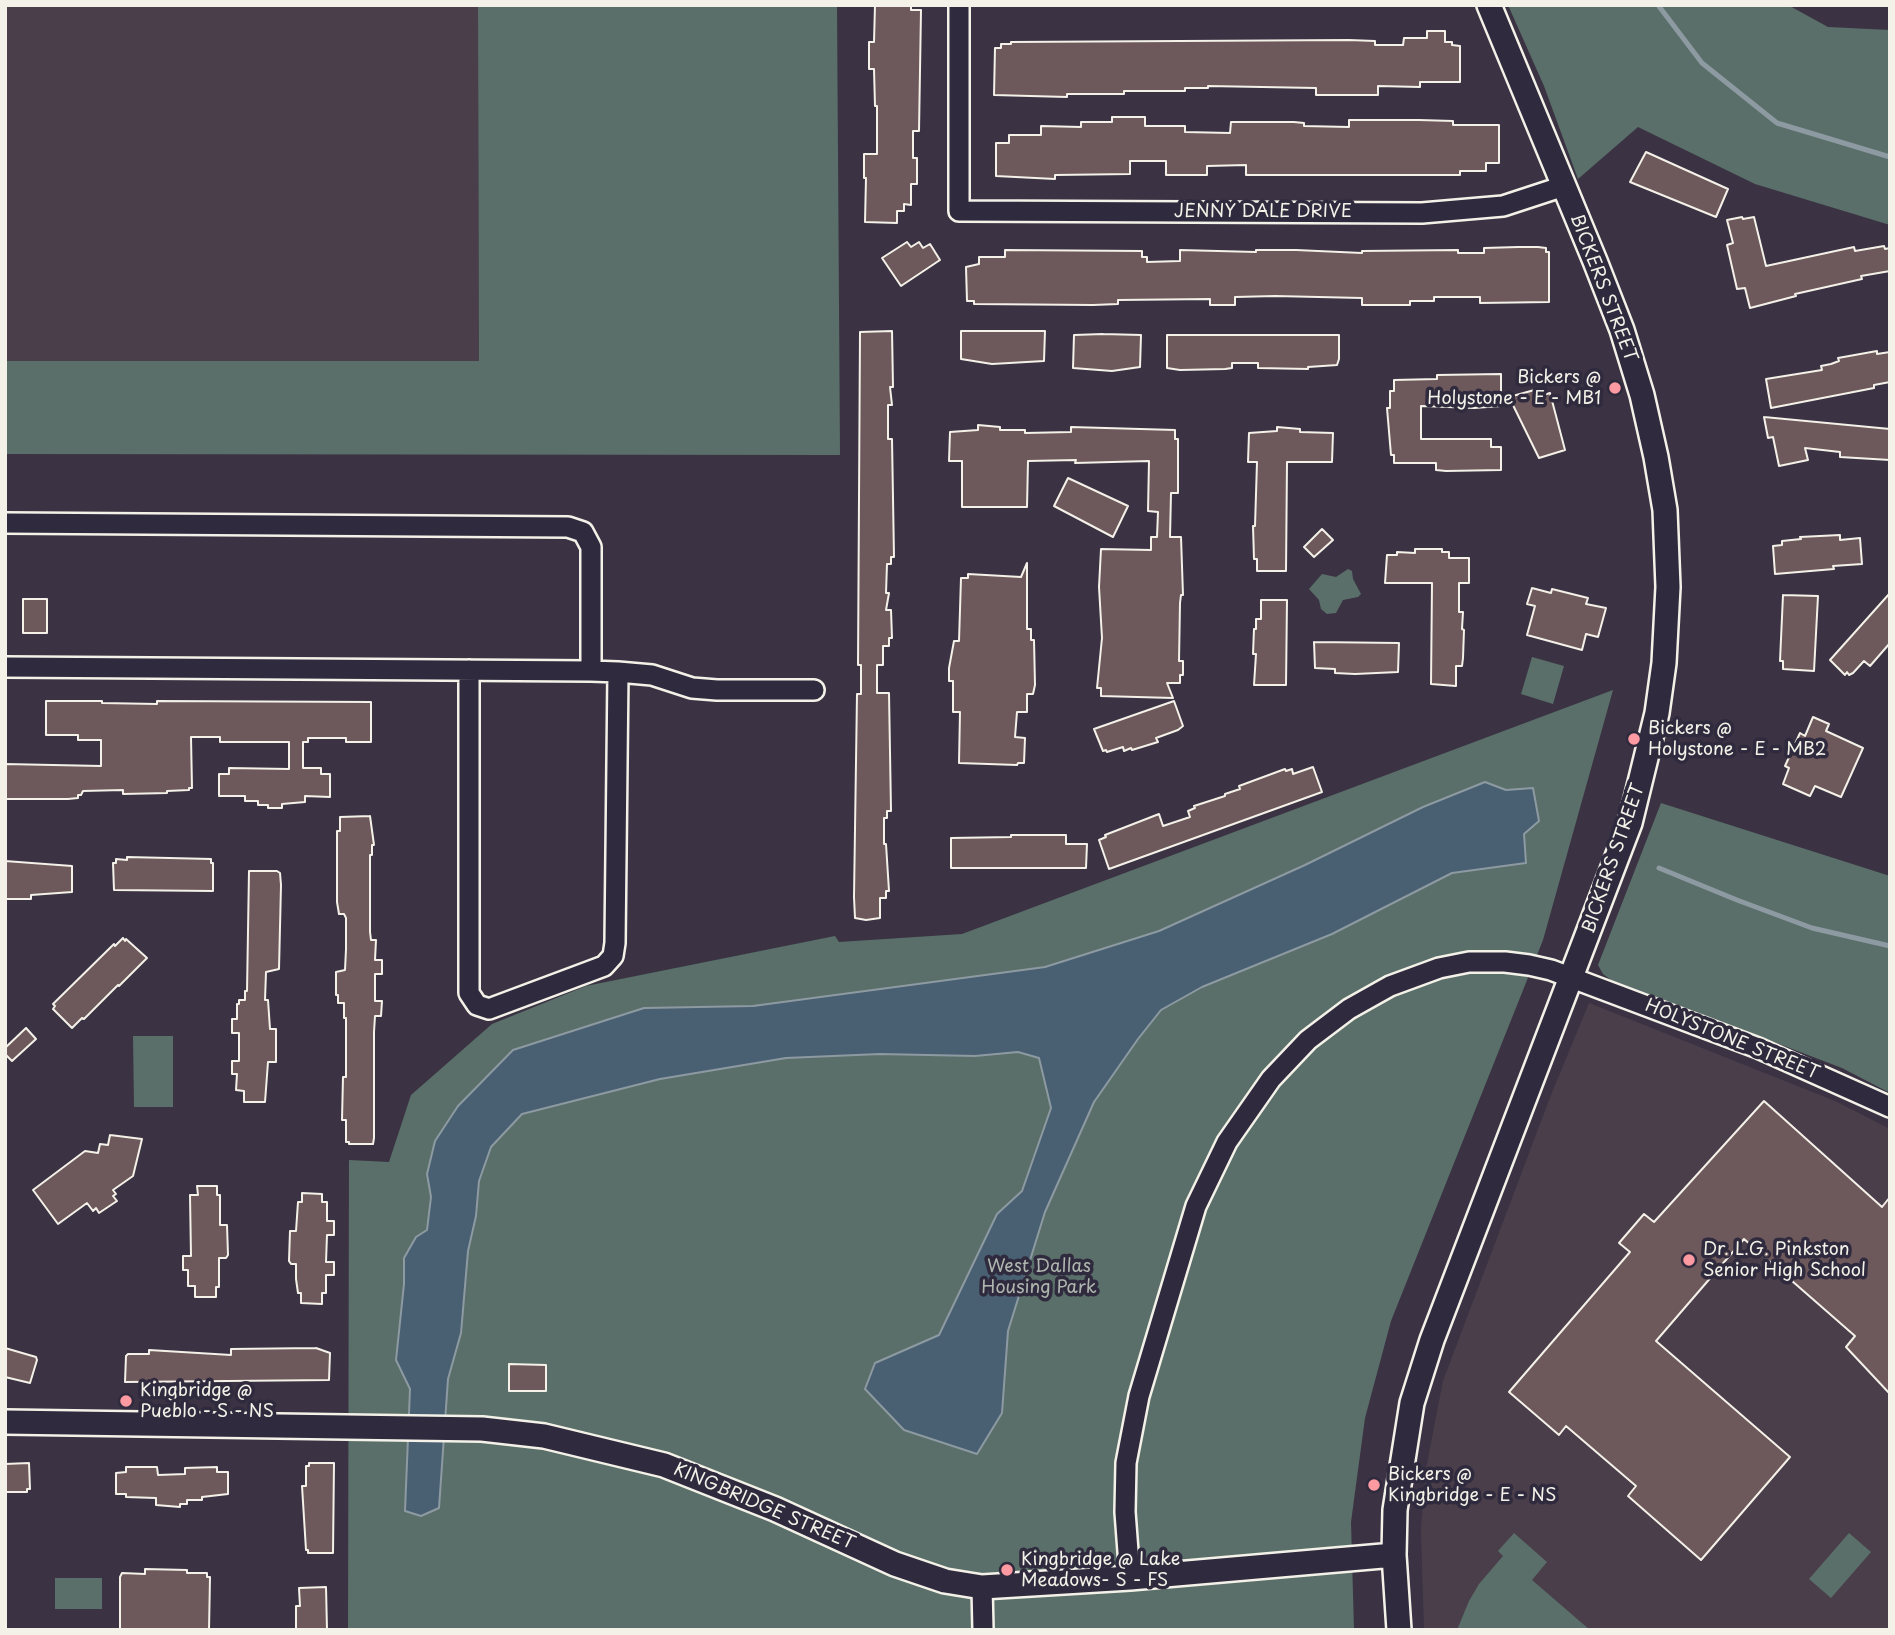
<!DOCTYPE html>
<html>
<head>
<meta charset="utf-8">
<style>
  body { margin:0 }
  #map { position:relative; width:1895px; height:1635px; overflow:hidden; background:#3b3343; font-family:"Playpen Sans",sans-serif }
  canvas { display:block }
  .frame { position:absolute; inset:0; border:7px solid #f4f1e8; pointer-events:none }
</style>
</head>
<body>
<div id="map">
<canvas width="1895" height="1635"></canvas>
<div class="frame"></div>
</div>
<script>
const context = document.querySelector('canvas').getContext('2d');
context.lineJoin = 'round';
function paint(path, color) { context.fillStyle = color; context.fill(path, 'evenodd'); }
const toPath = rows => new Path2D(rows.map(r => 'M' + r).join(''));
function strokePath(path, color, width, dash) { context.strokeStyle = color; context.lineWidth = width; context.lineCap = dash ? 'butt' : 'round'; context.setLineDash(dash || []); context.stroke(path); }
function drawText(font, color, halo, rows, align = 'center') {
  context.font = font + ' "Playpen Sans",sans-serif'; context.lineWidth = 7; context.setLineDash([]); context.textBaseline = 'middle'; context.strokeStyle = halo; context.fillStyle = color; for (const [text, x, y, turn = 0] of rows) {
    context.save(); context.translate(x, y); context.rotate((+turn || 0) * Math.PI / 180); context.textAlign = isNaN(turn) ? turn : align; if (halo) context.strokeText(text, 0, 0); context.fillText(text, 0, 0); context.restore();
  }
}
paint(toPath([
  [5,5,478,5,479,361,5,361],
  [1589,1003,1835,1101,1890,1129,1890,1630,1424,1630,1421,1530,1425,1474,1443,1381,1551,1095]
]), '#4a3e4a');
paint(toPath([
  [478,5,837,5,840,455,5,454,5,361,479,361],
  [1508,5,1788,5,1828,27,1890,30,1890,225,1755,184,1638,127,1578,179,1544,86],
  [1348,569,1352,571,1353,579,1361,594,1358,597,1343,600,1336,613,1327,614,1321,609,1319,600,1309,589,1322,574,1336,577],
  [1532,657,1564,666,1553,704,1521,694],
  [1613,690,1543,940,1391,1321,1365,1418,1351,1522,1354,1630,348,1630,349,1160,389,1162,411,1095,492,1024,586,986,835,936,839,942,962,934],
  [1661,803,1890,876,1890,1093,1842,1068,1611,980,1603,974,1598,965],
  [133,1036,173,1036,173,1107,134,1107],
  [1514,1533,1547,1562,1532,1580,1590,1630,1457,1630,1469,1601,1479,1584,1503,1556,1498,1551],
  [1849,1533,1871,1552,1831,1598,1809,1579],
  [55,1578,102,1578,102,1609,55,1609]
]), '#5a6f69');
const water = toPath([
  [1485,782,1506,790,1533,788,1539,821,1524,834,1526,863,1452,873,1332,934,1202,987,1161,1010,1138,1039,1094,1102,1045,1212,1008,1331,1002,1413,977,1454,904,1430,865,1389,875,1363,939,1335,997,1214,1022,1191,1051,1108,1039,1058,1018,1052,975,1056,880,1054,786,1058,660,1079,522,1114,491,1147,479,1181,476,1216,468,1251,461,1333,448,1379,439,1508,421,1516,405,1511,410,1389,396,1360,404,1284,404,1258,416,1237,427,1230,431,1197,427,1174,435,1141,458,1106,513,1050,644,1008,753,1006,1045,967,1159,931,1305,865,1423,807,1485,782]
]);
paint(water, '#496073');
strokePath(water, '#8d9aa2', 2);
strokePath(toPath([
  [1658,5,1702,63,1777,123,1890,157],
  [1659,868,1737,900,1812,928,1890,946]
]), '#8d9aa2', 5);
const building = toPath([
  [875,5,911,5,911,10,921,10,919,131,913,131,913,158,917,158,917,184,911,184,911,205,904,204,904,211,897,211,897,223,865,222,866,178,864,178,864,154,877,154,877,106,875,106,874,69,869,69,869,42,874,42,875,5],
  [1427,31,1445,31,1445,42,1452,42,1452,45,1460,46,1460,82,1420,82,1420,87,1378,86,1378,95,1316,95,1316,88,1208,86,1208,88,1185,88,1185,91,1124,91,1124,94,1067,94,1067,97,994,95,995,48,1001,48,1001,44,1011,44,1011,42,1349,40,1375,41,1375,45,1403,45,1404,38,1427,38,1427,31],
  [1112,117,1145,117,1145,126,1185,126,1185,132,1230,133,1231,122,1294,122,1304,123,1304,126,1349,127,1349,120,1419,120,1453,121,1453,125,1499,125,1499,163,1486,163,1486,171,1460,171,1460,175,1246,175,1246,165,1207,166,1207,175,1166,175,1166,161,1130,161,1130,174,1055,175,1055,179,996,176,996,143,1009,143,1009,135,1041,135,1041,126,1081,127,1081,122,1112,122,1112,117],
  [1646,152,1728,189,1716,217,1630,182,1646,152],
  [1742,217,1743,219,1754,217,1766,266,1854,247,1855,251,1884,246,1885,249,1890,248,1890,271,1861,276,1862,279,1795,294,1796,296,1750,308,1745,288,1737,289,1727,245,1733,243,1727,220,1742,217],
  [907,242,911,247,919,242,923,248,930,244,940,260,901,286,882,258,907,242],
  [1518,247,1538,247,1546,248,1546,252,1549,252,1549,302,1480,303,1480,297,1434,297,1434,301,1410,301,1410,305,1362,305,1362,298,1275,296,1235,297,1235,305,1210,305,1210,299,1118,300,1118,304,1093,305,974,304,974,301,967,301,966,267,979,264,979,257,1005,257,1005,250,1142,251,1142,257,1147,257,1147,262,1180,261,1180,250,1256,252,1256,250,1296,250,1362,253,1362,251,1458,250,1458,253,1484,253,1484,248,1518,247],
  [892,331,893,387,890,387,892,405,888,405,888,439,892,439,894,557,891,557,891,564,887,564,886,593,889,593,886,610,891,610,892,638,889,638,889,646,883,646,883,665,877,665,877,693,889,693,891,811,887,811,887,818,884,818,884,844,886,844,889,891,886,891,886,898,880,898,880,918,866,920,855,918,854,897,857,694,861,694,861,665,858,665,860,332,892,331],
  [961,331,1045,331,1044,361,992,364,961,359,961,331],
  [1103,334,1141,335,1140,367,1112,371,1073,368,1074,335,1103,334],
  [1167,335,1339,335,1339,359,1337,365,1308,367,1308,369,1258,368,1258,363,1232,363,1232,368,1225,369,1180,370,1167,368,1167,335],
  [1877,351,1877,354,1890,352,1890,382,1874,385,1874,388,1771,408,1766,379,1822,370,1821,366,1831,364,1839,361,1838,358,1877,351],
  [1501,374,1501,406,1474,408,1421,406,1421,439,1491,439,1491,447,1501,447,1501,470,1446,471,1436,470,1436,463,1394,463,1394,455,1391,455,1387,408,1390,408,1390,391,1394,391,1394,380,1437,379,1437,375,1501,374],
  [1538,389,1540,396,1550,393,1565,450,1539,458,1509,397,1538,389],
  [1764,417,1890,429,1890,460,1840,457,1840,452,1805,448,1808,460,1779,466,1773,437,1768,438,1764,417],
  [978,425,1000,427,1000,430,1025,430,1025,433,1071,432,1071,427,1175,430,1175,439,1178,439,1178,493,1171,493,1170,537,1181,537,1183,595,1181,595,1180,603,1179,661,1183,661,1183,675,1180,675,1180,683,1167,683,1173,698,1101,696,1101,688,1097,688,1102,638,1099,587,1101,549,1151,550,1151,537,1157,537,1158,512,1148,511,1149,461,1075,463,1076,460,1028,461,1027,507,962,507,962,461,949,461,950,432,978,430,978,425],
  [1277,427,1300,429,1300,432,1333,433,1332,462,1287,462,1286,571,1257,571,1257,559,1254,559,1253,526,1255,526,1257,462,1248,462,1249,433,1277,431,1277,427],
  [1068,478,1128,506,1113,537,1054,506,1068,478],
  [1322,529,1333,540,1314,557,1304,547,1322,529],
  [1840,535,1840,540,1860,538,1862,564,1833,566,1834,569,1775,574,1773,546,1782,545,1782,541,1801,539,1800,537,1840,535],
  [1415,549,1442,549,1442,552,1449,552,1449,558,1469,558,1469,583,1459,583,1459,612,1463,612,1462,629,1464,630,1463,658,1462,666,1456,666,1456,686,1431,684,1432,583,1385,583,1387,555,1397,555,1397,552,1415,553,1415,549],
  [1027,563,1027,629,1031,629,1031,640,1034,640,1035,685,1033,694,1027,694,1027,712,1017,712,1015,737,1025,738,1024,763,1018,763,1017,765,959,763,960,712,953,712,953,681,949,681,949,668,954,641,959,641,961,578,968,578,968,574,1021,577,1027,563],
  [1532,588,1551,593,1552,589,1588,598,1586,604,1606,608,1598,637,1586,634,1582,650,1527,635,1535,606,1527,604,1532,588],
  [1890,593,1890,643,1870,666,1864,661,1853,673,1849,675,1847,672,1845,675,1830,660,1890,593],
  [1783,595,1818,596,1814,671,1783,669,1783,661,1780,661,1783,595],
  [23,599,47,599,47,633,23,633,23,599],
  [1261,600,1287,600,1286,685,1254,685,1256,654,1253,654,1254,629,1256,629,1256,619,1261,619,1261,600],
  [1314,642,1399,643,1398,672,1355,674,1335,673,1335,669,1315,668,1314,642],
  [46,701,102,701,102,703,157,704,157,701,371,702,371,742,346,742,346,738,308,738,308,742,303,742,303,768,321,768,321,774,330,774,330,797,305,796,305,802,282,804,282,808,268,808,268,805,258,805,258,801,245,801,245,796,219,796,219,774,229,774,229,768,289,769,289,742,220,742,220,737,191,737,192,788,189,788,189,790,167,791,167,793,123,794,123,790,83,791,81,795,78,795,78,798,68,799,5,799,5,764,101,766,101,740,78,740,78,735,46,735,46,701],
  [1174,701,1183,726,1178,730,1156,738,1158,742,1132,750,1131,748,1124,751,1123,747,1107,752,1106,750,1103,751,1094,729,1174,701],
  [1813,717,1829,724,1826,731,1863,748,1841,797,1815,786,1810,796,1783,784,1789,768,1785,766,1800,733,1805,736,1813,717],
  [1313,767,1322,792,1109,869,1099,840,1106,837,1105,835,1159,814,1163,826,1190,817,1188,811,1195,808,1194,806,1225,796,1225,794,1240,789,1239,786,1285,769,1286,771,1292,769,1293,774,1313,767],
  [370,816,374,845,372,845,372,855,370,855,370,932,371,940,376,940,375,960,382,960,382,974,375,974,375,1001,382,1001,381,1016,375,1016,374,1032,374,1138,373,1144,349,1144,349,1142,346,1142,346,1120,342,1120,343,1077,346,1077,346,1018,344,1018,344,1003,338,1003,338,995,336,995,336,972,345,970,346,949,346,918,344,914,339,914,337,902,337,831,340,831,340,817,370,816],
  [1011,835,1066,835,1066,844,1087,844,1086,868,951,868,951,838,1011,837,1011,835],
  [127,857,211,859,211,863,213,863,213,891,114,890,113,863,116,863,116,859,127,860,127,857],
  [5,861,72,866,72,892,31,895,31,899,5,899,5,861],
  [249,871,277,871,280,873,281,885,279,969,266,972,265,1000,268,1000,270,1029,276,1029,276,1062,268,1062,265,1102,244,1102,244,1091,236,1090,237,1074,232,1074,232,1061,239,1061,239,1033,232,1033,232,1019,237,1019,237,1004,239,1004,239,1000,245,1000,245,991,247,991,249,871],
  [123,938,125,941,126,939,147,958,119,986,118,985,84,1019,82,1018,72,1028,53,1009,55,1006,53,1004,114,944,115,946,123,938],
  [26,1028,36,1039,12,1061,5,1054,5,1048,26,1028],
  [1764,1101,1882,1207,1890,1197,1890,1394,1846,1347,1855,1336,1744,1239,1656,1341,1790,1457,1701,1560,1628,1496,1636,1486,1566,1426,1559,1435,1509,1392,1630,1252,1619,1243,1644,1214,1654,1222,1764,1101],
  [110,1135,142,1139,133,1176,113,1190,116,1194,113,1196,117,1201,99,1213,96,1208,93,1211,87,1203,58,1224,33,1190,85,1151,98,1153,100,1144,108,1145,110,1135],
  [197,1186,217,1186,217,1195,220,1195,220,1225,227,1225,228,1255,226,1258,219,1258,219,1287,216,1287,216,1297,195,1297,195,1286,188,1286,188,1270,183,1270,183,1256,191,1256,190,1195,198,1195,197,1186],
  [302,1193,322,1194,322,1202,327,1202,327,1221,334,1221,334,1235,327,1235,326,1262,334,1262,334,1275,326,1275,326,1293,322,1293,322,1304,301,1303,301,1293,298,1293,296,1279,296,1264,291,1264,289,1261,290,1231,296,1231,298,1202,302,1202,302,1193],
  [5,1348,36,1357,37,1360,30,1383,5,1377,5,1348],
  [316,1348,330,1353,329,1380,125,1382,126,1356,128,1354,149,1354,149,1350,231,1355,231,1349,316,1348],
  [509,1364,546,1365,546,1391,509,1391,509,1364],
  [29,1463,30,1489,27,1489,27,1492,5,1492,5,1464,29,1463],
  [309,1463,334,1463,333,1553,308,1553,308,1550,306,1550,302,1486,306,1486,306,1466,309,1466,309,1463],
  [126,1467,157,1467,158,1475,185,1474,185,1468,217,1467,217,1472,228,1472,228,1494,202,1497,202,1500,187,1500,187,1504,180,1504,180,1507,156,1505,156,1498,126,1497,126,1494,116,1494,116,1473,126,1472,126,1467],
  [145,1569,187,1570,187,1573,207,1573,207,1577,210,1577,209,1630,120,1630,120,1577,122,1573,145,1574,145,1569],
  [326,1587,327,1630,296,1630,296,1606,300,1606,299,1588,326,1587]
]);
paint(building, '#6d585b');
strokePath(building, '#f4f1e8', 2);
const minor = toPath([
  [959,5,959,211,1422,213,1503,206,1564,186],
  [5,523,568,527,583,532,591,547,591,671,5,667],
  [469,670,469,993,477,1005,489,1009,604,966,613,956,615,943,618,672,591,671],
  [618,672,652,675,692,688,717,690,814,690],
  [1130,1578,1125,1512,1126,1463,1139,1396,1196,1206,1227,1142,1271,1079,1308,1040,1349,1009,1390,986,1439,968,1469,962,1505,962,1529,965,1551,970,1758,1048,1890,1107],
  [982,1587,983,1630]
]);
const tertiary = toPath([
  [5,1422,482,1429,544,1436,664,1465,775,1509,895,1564,945,1581,982,1587,1130,1578,1394,1555],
  [1399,1630,1394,1555,1395,1510,1412,1403,1432,1340,1630,823,1657,713,1664,663,1668,587,1665,510,1656,457,1642,395,1622,330,1595,261,1489,5]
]);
strokePath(minor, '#f4f1e8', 24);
strokePath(tertiary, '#f4f1e8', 28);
strokePath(minor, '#2f2a3d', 19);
strokePath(tertiary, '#2f2a3d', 23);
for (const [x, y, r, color] of [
  [1615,388,7,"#ff9aa2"],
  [1634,739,7,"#ff9aa2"],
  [1689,1260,7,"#ff9aa2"],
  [126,1401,7,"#ff9aa2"],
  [1374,1485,7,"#ff9aa2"],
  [1007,1570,7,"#ff9aa2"]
]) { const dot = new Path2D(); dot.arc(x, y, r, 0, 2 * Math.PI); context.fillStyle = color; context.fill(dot); strokePath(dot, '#2f2a3d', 2.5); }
drawText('18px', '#f4f1e8', '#2f2a3d', [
  ["JENNY DALE DRIVE",1263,212],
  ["BICKERS STREET",1603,288,69],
  ["BICKERS STREET",1614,859,-71],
  ["HOLYSTONE STREET",1732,1040,22],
  ["KINGBRIDGE STREET",764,1507,23]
]);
drawText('18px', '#f4f1e8', '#2f2a3d', [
  ["Bickers @",1601,378,"right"],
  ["Holystone - E - MB1",1601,399,"right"],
  ["Bickers @",1648,729],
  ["Holystone - E - MB2",1648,750],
  ["Dr. L.G. Pinkston",1703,1250],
  ["Senior High School",1703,1271],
  ["Kingbridge @",140,1391],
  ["Pueblo - S - NS",140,1412],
  ["Bickers @",1388,1475],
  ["Kingbridge - E - NS",1388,1496],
  ["Kingbridge @ Lake",1021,1560],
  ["Meadows- S - FS",1021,1581]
], 'left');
drawText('18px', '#afb6af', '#2f2a3d', [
  ["West Dallas",1039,1267],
  ["Housing Park",1039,1288]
]);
</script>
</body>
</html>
